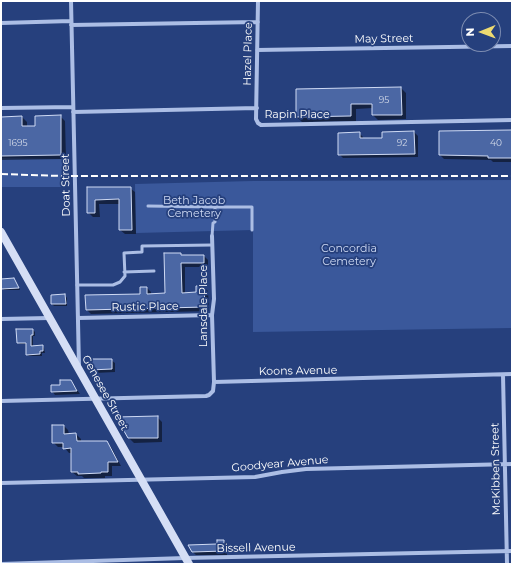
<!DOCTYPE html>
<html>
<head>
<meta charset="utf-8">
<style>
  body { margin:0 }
  #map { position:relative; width:513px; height:565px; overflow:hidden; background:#26407d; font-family:Montserrat,sans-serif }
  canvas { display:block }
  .frame { position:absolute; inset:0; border:2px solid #fff; pointer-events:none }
  .north { position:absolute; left:461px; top:12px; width:40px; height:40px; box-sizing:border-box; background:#26407d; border:1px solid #7d8cb1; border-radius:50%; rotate:269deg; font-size:11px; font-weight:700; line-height:16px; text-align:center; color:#fff }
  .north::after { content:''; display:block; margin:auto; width:14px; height:18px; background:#edda71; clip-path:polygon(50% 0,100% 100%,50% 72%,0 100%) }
</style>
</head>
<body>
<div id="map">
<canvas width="513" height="565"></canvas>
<div class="frame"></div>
<div class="north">N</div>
</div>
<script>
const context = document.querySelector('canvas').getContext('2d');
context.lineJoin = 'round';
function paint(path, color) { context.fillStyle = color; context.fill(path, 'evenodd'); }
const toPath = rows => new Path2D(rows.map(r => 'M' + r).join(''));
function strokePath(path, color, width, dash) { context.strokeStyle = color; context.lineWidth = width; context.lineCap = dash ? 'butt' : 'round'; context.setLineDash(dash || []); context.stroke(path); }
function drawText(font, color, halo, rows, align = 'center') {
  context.font = font + ' Montserrat,sans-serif'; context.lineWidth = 3.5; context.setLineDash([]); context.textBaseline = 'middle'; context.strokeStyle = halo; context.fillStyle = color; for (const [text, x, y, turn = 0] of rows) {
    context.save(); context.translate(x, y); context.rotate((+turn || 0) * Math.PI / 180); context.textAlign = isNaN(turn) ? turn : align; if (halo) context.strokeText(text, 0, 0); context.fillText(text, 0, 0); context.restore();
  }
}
paint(toPath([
  [1,158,62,159,62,187,1,187],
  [512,180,512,328,253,332,253,230,136,233,135,184,253,181]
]), '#3a589b');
paint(toPath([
  [401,88,406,93,406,119,378,120,373,115,373,108,356,109,356,121,302,122,297,117],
  [60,116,65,121,66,159,1,160,1,118,22,117,27,122,27,127,36,127],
  [512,131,512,162,493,162,491,160,444,159,440,155],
  [414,132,418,136,418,157,343,158,339,154,359,133,363,137,363,139,383,139],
  [88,188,130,188,135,192,136,234,125,234,120,230,120,204,99,204,100,217,93,217,88,212],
  [181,254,183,256,204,256,208,260,208,267,185,267,185,294,197,293,204,287,208,291,209,311,91,314,87,310,141,295,147,288,151,292,151,294,166,294],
  [1,280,16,282,20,290,4,290,1,286],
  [65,295,67,298,67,306,54,306,52,304],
  [33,330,35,332,35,336,33,336,33,347,42,346,44,348,45,353,42,353,42,356,29,356,27,354,27,344,20,344,18,342],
  [111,360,115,363,115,372,95,373,91,369],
  [71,381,80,394,55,395,52,391],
  [157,417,162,422,162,442,134,443,129,438],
  [64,426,68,430,69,434,76,434,81,439,81,442,106,442,111,447,121,466,112,466,112,476,105,476,105,478,84,478,82,476,77,476,72,472,72,453,69,453,64,447,58,447,53,442],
  [224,541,227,544,227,555,196,555,193,552,218,545]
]), '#0007');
const building = toPath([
  [401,87,402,115,372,115,372,104,351,104,351,116,296,117,296,89,401,87],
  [61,115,61,155,1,156,1,117,22,116,22,126,35,126,35,116,61,115],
  [512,130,512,158,488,158,488,156,439,155,439,131,512,130],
  [414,131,415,154,338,155,338,133,360,132,360,138,382,138,382,132,414,131],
  [87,187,131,187,132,230,119,230,119,199,95,200,95,213,87,213,87,187],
  [164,253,181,253,181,255,204,255,204,263,181,263,182,293,196,292,196,286,204,286,205,307,86,310,85,295,140,294,140,287,147,287,147,294,165,293,164,253],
  [14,278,19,288,1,289,1,279,14,278],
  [65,294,66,304,51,304,51,295,65,294],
  [16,329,33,329,33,335,31,335,31,346,43,345,43,351,40,351,40,354,26,355,26,343,17,343,16,329],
  [90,359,112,359,112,369,90,370,90,359],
  [60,380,71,380,77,391,51,392,51,385,60,385,60,380],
  [158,416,158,438,128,438,116,417,158,416],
  [52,425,64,425,64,434,76,433,77,441,107,441,118,462,108,462,108,472,101,472,101,473,78,474,78,472,71,472,71,448,63,449,63,443,52,443,52,425],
  [217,540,224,540,224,551,192,552,188,545,217,544,217,540]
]);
paint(building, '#4b67a4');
strokePath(building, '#cfdaf4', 1);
strokePath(toPath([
  [148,206,215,207,215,222,213,223,212,236],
  [215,207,252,207,252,230],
  [124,272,154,271],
  [77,285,113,285,120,282,125,276,124,253,142,252,142,246,212,245]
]), '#acbee5', 3);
strokePath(toPath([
  [71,1,79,367],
  [258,1,256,119,258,123,261,125,512,120],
  [1,23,71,21],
  [71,25,258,22],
  [257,50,512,46],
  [1,108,73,107],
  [73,112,257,108],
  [212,236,214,299,212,315,214,382],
  [78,318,212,315],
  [1,319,49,318],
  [503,375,507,564],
  [1,401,206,396,209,395,213,391,214,382,512,374],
  [1,483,255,477,282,472,306,469,512,464],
  [1,564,185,558,512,551]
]), '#acbee5', 4);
strokePath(toPath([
  [1,232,189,564]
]), '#d5def5', 8);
strokePath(toPath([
  [1,174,62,176,512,176]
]), '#fff', 2, [7, 3]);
drawText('9px', '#d2d9e8', null, [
  ["95",384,100],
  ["1695",18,143],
  ["92",402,143],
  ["40",496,143]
]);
drawText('11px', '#fff', '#26407d', [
  ["May Street",384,39,-1],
  ["Hazel Place",248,54,-89],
  ["Rapin Place",297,115],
  ["Doat Street",66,185,-91],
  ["Lansdale Place",204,306,-90],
  ["Rustic Place",145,307,-1],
  ["Koons Avenue",298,371,-1],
  ["Genesee Street",105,393,61],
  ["Goodyear Avenue",280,464,-5],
  ["McKibben Street",496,469,-91],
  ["Bissell Avenue",256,548,-1]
]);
drawText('11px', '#cfdaf4', '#26407d', [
  ["Beth Jacob",194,201],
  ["Cemetery",194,214],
  ["Concordia",349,249],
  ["Cemetery",349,262]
]);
</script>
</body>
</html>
